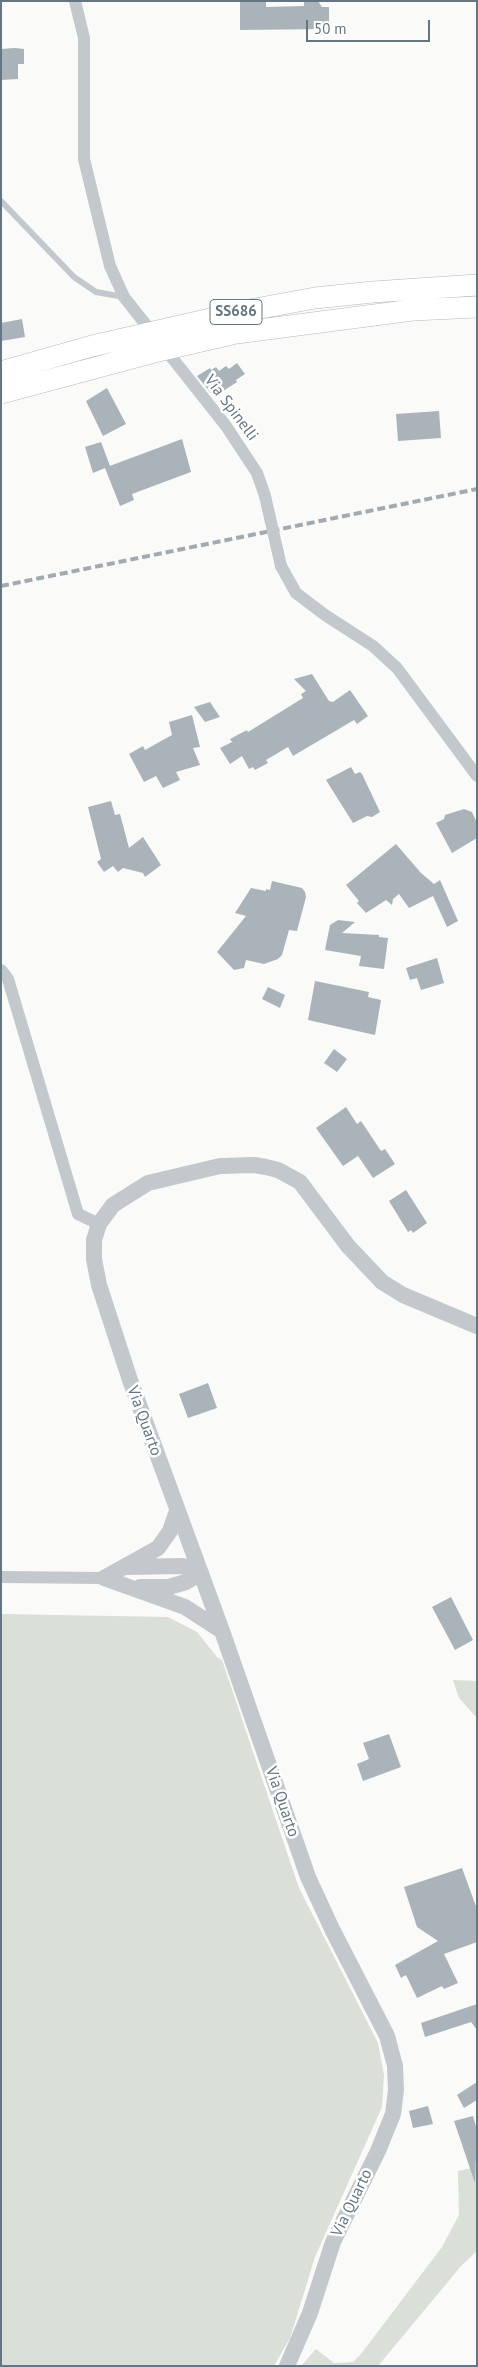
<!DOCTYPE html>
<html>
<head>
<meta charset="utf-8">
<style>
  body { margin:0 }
  #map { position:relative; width:478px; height:2367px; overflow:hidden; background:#fafaf8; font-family:"PT Sans",sans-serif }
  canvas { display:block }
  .frame { position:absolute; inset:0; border:2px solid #657683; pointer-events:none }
  .scale { position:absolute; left:306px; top:20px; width:124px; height:22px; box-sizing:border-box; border:2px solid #657683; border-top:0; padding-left:6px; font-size:15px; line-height:18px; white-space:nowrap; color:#657683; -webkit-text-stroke:4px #fff; paint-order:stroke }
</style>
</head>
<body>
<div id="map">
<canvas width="478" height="2367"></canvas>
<div class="frame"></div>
<div class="scale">50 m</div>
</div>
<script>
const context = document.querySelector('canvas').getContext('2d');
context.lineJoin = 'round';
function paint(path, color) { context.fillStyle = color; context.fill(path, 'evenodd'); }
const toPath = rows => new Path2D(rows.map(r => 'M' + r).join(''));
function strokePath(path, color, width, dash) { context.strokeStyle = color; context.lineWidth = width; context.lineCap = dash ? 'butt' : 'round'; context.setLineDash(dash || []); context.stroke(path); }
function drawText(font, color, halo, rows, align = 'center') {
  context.font = font + ' "PT Sans",sans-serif'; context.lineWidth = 5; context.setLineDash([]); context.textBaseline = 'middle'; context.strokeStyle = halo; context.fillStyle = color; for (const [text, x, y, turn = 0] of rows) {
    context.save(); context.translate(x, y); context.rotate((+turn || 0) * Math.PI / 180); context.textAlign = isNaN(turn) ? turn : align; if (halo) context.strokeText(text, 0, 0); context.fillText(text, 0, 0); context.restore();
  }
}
paint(toPath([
  [1,1614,168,1617,197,1632,217,1657,222,1660,299,1888,378,2043,384,2075,382,2107,315,2257,290,2338,274,2366,1,2366],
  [453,1680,477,1681,477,1718,459,1698],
  [477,2167,477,2251,461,2266,378,2366,301,2366,316,2349,334,2363,353,2362,361,2354,442,2247,459,2215,458,2171]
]), '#dadfd7');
paint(toPath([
  [240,1,266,1,266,7,304,6,304,1,318,1,322,7,329,7,329,29,240,30],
  [15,48,24,49,24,64,18,64,18,79,1,80,1,49],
  [22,319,25,337,1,341,1,323],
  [237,363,245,374,236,380,237,382,214,397,197,376,210,368,211,370,216,367,219,371,226,366,229,369],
  [107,388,126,424,103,436,86,401],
  [439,411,441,438,398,441,396,414],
  [182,439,191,472,132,494,134,500,120,506,105,468,93,473,85,447,101,442,110,466,107,467],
  [312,674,329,701,333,702,350,690,368,716,357,724,354,720,293,756,288,747,266,760,268,763,255,770,253,767,249,769,242,756,230,764,220,748,232,742,230,739,247,730,248,732,303,698,301,694,306,691,294,679],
  [210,702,220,717,205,722,194,707],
  [192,715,200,747,193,748,200,765,176,772,180,780,163,788,156,776,144,782,129,754,143,746,145,750,172,735,169,722],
  [351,767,355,774,360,772,362,774,380,812,372,817,367,816,353,823,326,780],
  [111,801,115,815,120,814,129,848,143,837,161,865,145,877,143,873,123,868,118,872,113,866,104,872,97,862,101,859,88,807],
  [464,809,472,812,477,823,477,838,452,853,436,823,444,819,445,815],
  [396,844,421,873,434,884,440,880,458,921,447,927,433,896,409,908,399,894,393,899,392,905,386,900,366,913,357,903,359,901,346,885],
  [272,881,302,888,305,892,306,897,297,931,289,930,282,955,278,959,264,964,246,960,244,968,234,970,217,952,246,916,235,913,251,888,266,891,266,889,270,890],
  [338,920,355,922,342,933,379,935,379,937,388,938,384,969,359,966,361,956,325,950,330,925],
  [437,958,444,983,421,990,417,978,410,980,406,968],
  [315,981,369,992,368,997,381,1000,375,1035,308,1020],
  [268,987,285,995,280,1008,262,999],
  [334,1049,347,1059,337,1072,324,1063],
  [346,1107,357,1124,361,1121,381,1151,385,1149,395,1164,373,1178,358,1156,343,1166,316,1128],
  [406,1190,427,1223,413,1233,411,1230,408,1232,389,1201],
  [208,1383,217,1408,188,1418,179,1394],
  [451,1597,473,1640,455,1650,432,1607],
  [389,1734,401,1767,363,1781,357,1764,369,1759,363,1743],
  [462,1868,477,1909,477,1942,444,1954,458,1983,444,1989,442,1986,417,1998,406,1975,401,1978,395,1965,438,1941,417,1927,404,1887],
  [477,2004,477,2030,471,2022,425,2037,421,2023],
  [477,2082,477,2100,464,2108,457,2095],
  [428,2106,433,2124,413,2128,409,2111],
  [473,2116,477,2130,475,2183,454,2121]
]), '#aab3b9');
strokePath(toPath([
  [1,201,74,277,96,292,124,297]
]), '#c3c8cc', 6);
strokePath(toPath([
  [75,1,84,38,84,159,110,266,124,297,226,426,257,473,265,496],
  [281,566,296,593,325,615,373,646,397,668,477,776],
  [1,970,8,979,78,1214,99,1224],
  [1,1577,104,1578]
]), '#c3c8cc', 12);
strokePath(toPath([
  [127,1567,183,1566,201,1573],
  [104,1578,185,1607,222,1631],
  [104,1578,158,1548,170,1531,177,1511],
  [140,1587,169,1587,186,1582,201,1573],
  [287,2366,310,2313,333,2242,378,2151,393,2114,396,2090,395,2066,387,2036,332,1929,308,1877,222,1631,130,1380,99,1285,94,1259,94,1240,99,1224,113,1205,148,1183,220,1166,254,1165,266,1167,278,1170,300,1182,348,1246,382,1282,403,1295,477,1326]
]), '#c3c8cc', 16);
strokePath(toPath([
  [1,586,477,489]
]), '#a2aab0', 4, [8, 4]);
const trunkBridge = toPath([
  [1,372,92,346,250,310,315,298,373,292,477,285],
  [1,393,154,352,236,333,413,310,477,307]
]);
strokePath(trunkBridge, '#b4b9bd', 22, []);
strokePath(toPath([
  [265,496,281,566]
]), '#c3c8cc', 12);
strokePath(trunkBridge, '#fff', 21);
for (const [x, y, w] of [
  [236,312,52]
]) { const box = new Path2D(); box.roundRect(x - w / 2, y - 12.5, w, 25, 4); context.fillStyle = '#fff'; context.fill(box); strokePath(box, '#657683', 1); }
drawText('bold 15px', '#657683', null, [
  ["SS686",236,312]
]);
drawText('16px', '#657683', '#fff', [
  ["Via Spinelli",231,408,53],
  ["Via Quarto",144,1421,70],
  ["Via Quarto",282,1802,71],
  ["Via Quarto",352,2203,-64]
]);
</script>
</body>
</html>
